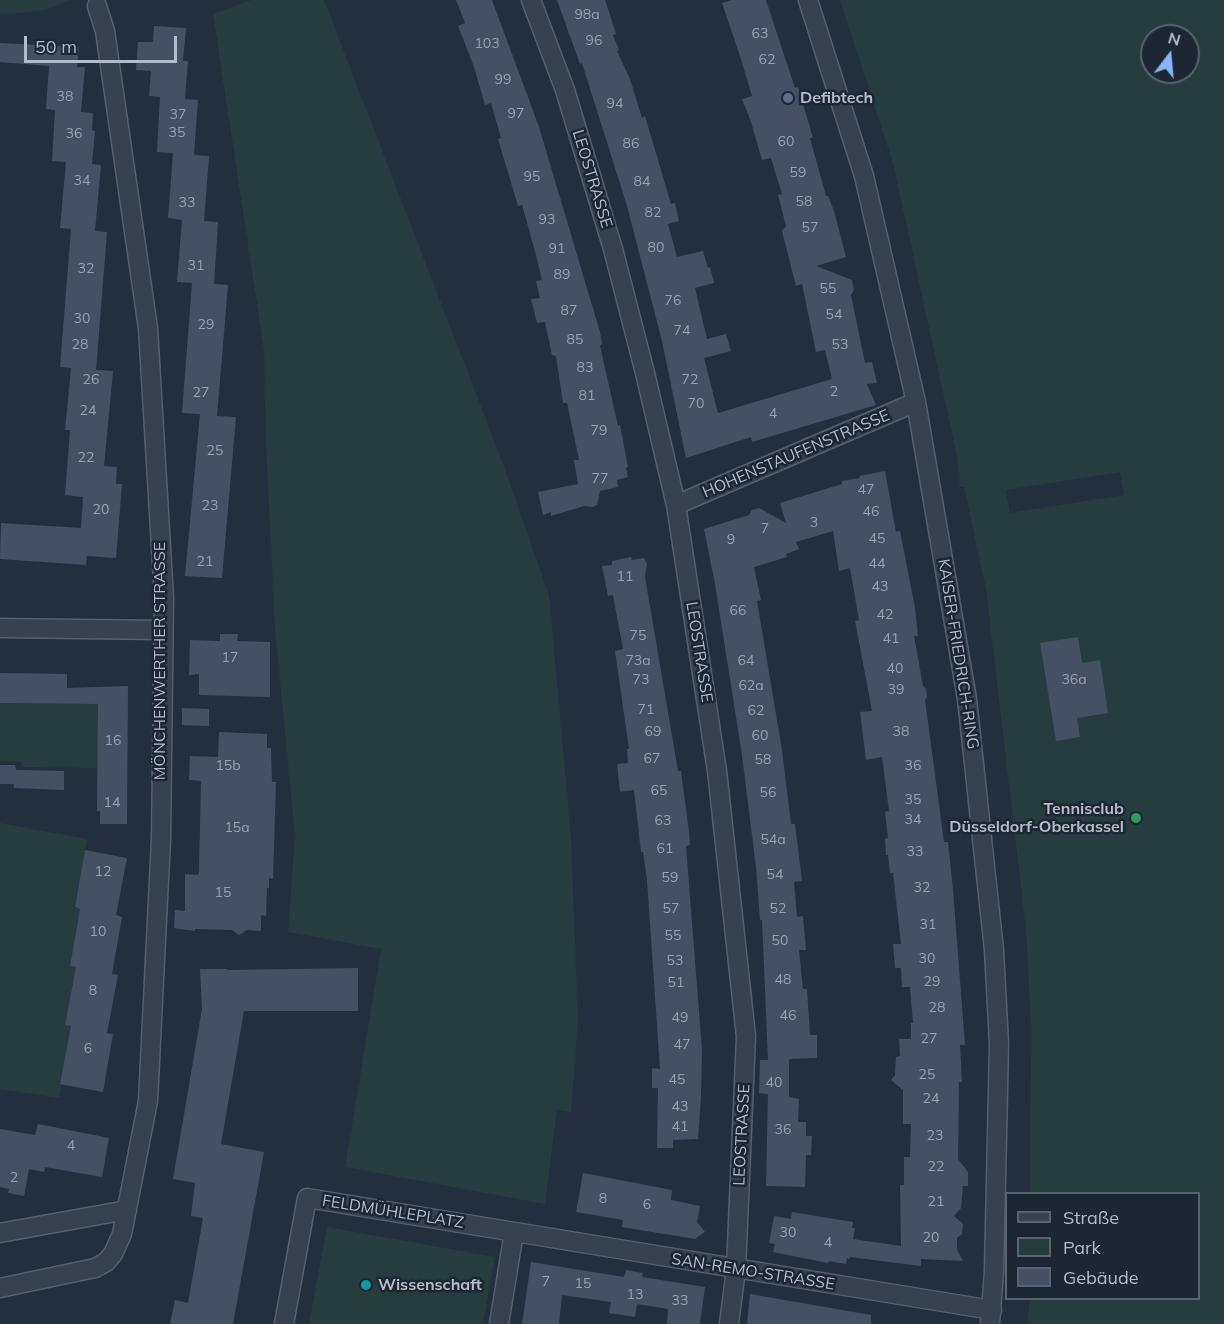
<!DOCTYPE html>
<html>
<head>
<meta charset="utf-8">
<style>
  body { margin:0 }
  #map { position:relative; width:1224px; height:1324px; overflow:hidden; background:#242f3e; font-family:Mulish,sans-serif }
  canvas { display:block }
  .legend { position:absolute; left:1005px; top:1192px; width:195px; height:108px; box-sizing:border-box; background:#1d2633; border:2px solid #59626f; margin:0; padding:8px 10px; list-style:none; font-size:18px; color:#b4bcc9 }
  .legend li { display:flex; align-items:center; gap:12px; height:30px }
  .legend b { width:30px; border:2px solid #59626f }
  .north { position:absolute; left:1140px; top:24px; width:60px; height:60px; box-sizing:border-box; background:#1d2633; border:2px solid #59626f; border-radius:50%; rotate:16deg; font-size:16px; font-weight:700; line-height:24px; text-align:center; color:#b4bcc9 }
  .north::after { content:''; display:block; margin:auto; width:21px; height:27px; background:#8ab4f8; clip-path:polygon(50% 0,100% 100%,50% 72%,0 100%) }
  .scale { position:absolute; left:24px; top:36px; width:153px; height:27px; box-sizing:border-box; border:3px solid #b4bcc9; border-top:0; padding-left:8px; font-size:18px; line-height:21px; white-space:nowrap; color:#b4bcc9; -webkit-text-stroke:4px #1d2633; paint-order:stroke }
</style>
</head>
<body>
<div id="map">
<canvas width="1224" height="1324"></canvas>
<ul class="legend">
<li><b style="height:8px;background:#38414e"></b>Straße</li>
<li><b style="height:16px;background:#263c3f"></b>Park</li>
<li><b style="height:16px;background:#455162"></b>Gebäude</li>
</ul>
<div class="north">N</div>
<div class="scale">50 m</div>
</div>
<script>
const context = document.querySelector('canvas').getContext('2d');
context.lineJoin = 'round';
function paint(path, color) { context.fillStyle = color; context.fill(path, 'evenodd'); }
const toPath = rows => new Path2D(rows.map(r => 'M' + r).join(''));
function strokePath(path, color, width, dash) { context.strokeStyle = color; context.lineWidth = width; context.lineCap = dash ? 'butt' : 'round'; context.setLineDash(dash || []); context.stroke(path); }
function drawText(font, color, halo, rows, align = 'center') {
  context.font = font + ' Mulish,sans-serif'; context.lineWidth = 5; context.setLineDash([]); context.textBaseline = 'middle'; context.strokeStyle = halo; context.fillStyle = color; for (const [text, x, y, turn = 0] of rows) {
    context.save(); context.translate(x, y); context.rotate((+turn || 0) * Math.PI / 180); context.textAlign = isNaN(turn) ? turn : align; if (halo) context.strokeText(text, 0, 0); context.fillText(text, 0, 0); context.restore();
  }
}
paint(toPath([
  [0,0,69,0,45,10,0,15],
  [251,0,324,0,502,461,549,595,571,838,578,1020,571,1112,557,1110,545,1204,345,1167,381,949,288,932,295,835,275,629,266,445,264,350,213,14],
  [840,0,1224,0,1224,1324,1027,1324,1030,1299,1198,1298,1198,1194,1030,1193,1031,1027,1026,929,986,589,964,487,960,487,957,456,893,163],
  [1152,36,1188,36,1188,72,1152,72],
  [1120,472,1124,495,1010,513,1006,490],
  [0,703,98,704,100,768,22,767,22,762,0,761],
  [0,823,87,839,75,907,80,909,70,966,76,967,65,1024,71,1026,59,1098,0,1089],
  [327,1227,495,1257,483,1324,309,1324]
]), '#263c3f');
paint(toPath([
  [456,0,492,0,539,127,600,332,602,344,600,346,618,426,620,425,628,467,626,468,628,477,617,480,618,487,600,491,597,505,592,507,584,506,551,516,551,512,543,515,538,492,578,484,574,460,579,460,567,403,563,403,556,356,552,355,545,322,537,323,531,299,540,298,536,281,542,280,535,251,522,205,518,206,498,139,501,138,491,103,485,105,474,67,458,26,465,23],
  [557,0,605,0,616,34,613,35,619,50,617,51,630,79,642,118,645,116,671,204,675,203,679,221,668,224,677,257,703,251,708,268,710,267,714,283,695,288,707,339,726,334,731,351,704,358,718,413,832,379,825,350,816,352,802,284,796,286,782,231,786,226,778,195,782,194,771,158,762,160,751,122,742,99,752,96,740,56,722,3,732,0,766,0,795,88,798,87,813,138,810,138,826,196,828,196,834,211,846,257,816,266,852,280,854,290,851,295,865,363,872,362,877,383,867,384,876,405,752,442,751,437,686,458,662,341,627,206,582,63,580,64],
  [154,26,186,28,183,61,188,61,185,99,198,100,194,155,209,156,204,221,218,222,214,284,228,285,217,416,236,417,222,578,185,576,200,414,182,413,192,283,177,282,182,220,168,218,173,153,157,152,160,97,149,96,151,71,136,70,138,42,153,42],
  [0,43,79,47,77,67,85,67,81,112,93,113,92,130,95,131,92,164,101,165,95,231,107,232,96,370,113,371,104,466,117,467,116,484,122,484,116,558,87,556,86,565,0,559,1,523,81,528,83,497,65,495,70,430,65,430,71,368,60,367,71,229,60,228,66,162,52,161,55,110,46,109,49,66,0,62],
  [885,471,896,532,900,531,915,608,918,636,914,636,923,686,926,689,927,697,925,700,944,842,948,842,953,890,965,1045,960,1045,962,1082,959,1082,958,1159,968,1172,968,1186,963,1186,961,1208,954,1216,963,1224,962,1234,957,1238,957,1250,963,1261,921,1259,921,1266,850,1257,850,1259,847,1258,846,1264,829,1261,828,1263,773,1252,775,1244,769,1243,774,1216,791,1219,792,1212,853,1222,852,1228,855,1228,853,1239,901,1246,900,1185,904,1185,904,1157,910,1157,911,1124,903,1124,903,1090,891,1080,895,1075,896,1057,900,1056,899,1039,911,1039,911,1023,913,1023,910,987,902,987,901,968,895,968,893,944,901,944,893,873,890,873,888,855,886,855,885,839,888,838,885,812,889,811,882,757,866,760,860,712,872,711,855,621,859,620,850,568,839,571,833,531,796,542,799,549,786,554,787,557,754,567,761,600,757,601,782,750,791,824,795,824,802,881,794,882,797,917,803,916,806,950,799,950,803,989,807,989,810,1035,817,1035,817,1058,789,1059,789,1097,799,1099,798,1122,806,1122,806,1136,812,1136,811,1155,806,1155,805,1187,766,1186,768,1094,759,1093,760,1060,768,1060,762,920,760,920,756,867,742,755,715,584,704,529,749,515,752,510,759,508,786,523,780,503,842,484,842,481,860,478,859,476],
  [631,557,632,560,644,558,647,564,645,577,678,771,681,771,689,832,690,845,686,846,702,1050,701,1098,698,1139,673,1140,673,1148,657,1148,658,1088,652,1088,652,1068,660,1069,647,880,643,852,641,852,634,790,620,792,617,764,628,763,627,749,629,749,615,651,623,649,613,595,608,596,602,566,612,565,612,561],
  [220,634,238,634,237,641,270,642,270,697,199,695,199,674,189,675,190,640,220,641],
  [1078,637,1082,663,1100,660,1108,713,1077,718,1080,737,1056,741,1040,643],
  [0,673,67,674,67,688,128,686,127,824,100,824,100,811,97,811,98,704,0,703],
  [182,708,209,709,209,726,182,725],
  [219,732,267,734,267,748,271,748,272,782,276,782,273,879,269,878,269,888,267,888,266,916,261,915,261,931,247,930,239,935,232,930,195,929,195,931,174,928,175,910,185,911,185,874,198,875,199,872,201,781,189,780,190,756,218,757],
  [0,765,15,765,16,770,64,771,64,790,14,788,14,784,0,784],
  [85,850,127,858,116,915,122,917,112,974,118,975,107,1033,113,1034,103,1092,60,1084,71,1026,65,1025,76,967,70,966,80,909,75,907],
  [358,968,358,1011,244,1011,221,1144,264,1152,233,1324,170,1324,175,1300,188,1303,203,1218,191,1216,195,1183,173,1179,202,1009,200,969,227,969,227,970],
  [38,1124,109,1138,102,1177,45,1167,44,1172,29,1169,24,1196,8,1193,9,1189,0,1187,0,1129,35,1135],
  [583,1173,672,1190,671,1200,700,1206,697,1222,705,1232,695,1239,622,1227,623,1220,576,1212],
  [531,1262,624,1277,626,1270,643,1273,642,1277,705,1287,700,1324,667,1324,668,1309,637,1304,635,1317,609,1313,611,1302,562,1295,559,1324,522,1324],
  [750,1294,871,1315,871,1324,747,1324]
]), '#455162');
const street = toPath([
  [531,0,565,90,613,249,645,373,676,505,717,771,746,1036,736,1269,729,1324],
  [808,0,864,176,916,402,967,699,994,950,999,1044,994,1271,990,1324],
  [676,505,916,402],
  [0,628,162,630],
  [0,1233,127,1210],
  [0,1288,95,1268,106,1262,113,1254,122,1234,148,1101,161,839,164,598,148,328,105,31,97,6],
  [284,1324,307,1198,992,1310],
  [499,1324,514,1232]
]);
strokePath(street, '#565f6c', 21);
strokePath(street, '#38414e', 18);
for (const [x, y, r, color] of [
  [788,98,6,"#5c6f8a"],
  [1136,818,6,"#2e9e5b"],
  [366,1285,6,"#0f9aa8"]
]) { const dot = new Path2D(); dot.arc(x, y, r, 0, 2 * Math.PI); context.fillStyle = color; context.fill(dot); strokePath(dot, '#1d2633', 2); }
drawText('14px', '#98a1af', null, [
  ["98a",587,15],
  ["63",760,34],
  ["96",594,41],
  ["103",487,44],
  ["62",767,60],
  ["99",503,80],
  ["38",65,97],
  ["94",615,104],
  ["97",516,114],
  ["37",178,115],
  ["35",177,133],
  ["36",74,134],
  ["60",786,142],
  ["86",631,144],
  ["59",798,173],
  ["95",532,177],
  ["34",82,181],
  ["84",642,182],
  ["58",804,202],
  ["33",187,203],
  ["82",653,213],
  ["93",547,220],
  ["57",810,228],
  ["80",656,248],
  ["91",557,249],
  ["31",196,266],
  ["32",86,269],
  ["89",562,275],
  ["55",828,289],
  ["76",673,301],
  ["87",569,311],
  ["54",834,315],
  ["30",82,319],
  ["29",206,325],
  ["74",682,331],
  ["85",575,340],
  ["28",80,345],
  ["53",840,345],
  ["83",585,368],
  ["26",91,380],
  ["72",690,380],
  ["2",834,392],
  ["27",201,393],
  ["81",587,396],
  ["70",696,404],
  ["24",88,411],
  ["4",773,414],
  ["79",599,431],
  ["25",215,451],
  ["22",86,458],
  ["77",600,479],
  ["47",866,490],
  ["23",210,506],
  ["20",101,510],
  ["46",871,512],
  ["3",814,523],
  ["7",765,529],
  ["45",877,539],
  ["9",731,540],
  ["21",205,562],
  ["44",877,564],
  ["11",625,577],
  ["43",880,587],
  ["66",738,611],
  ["42",885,615],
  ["75",638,636],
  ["41",891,639],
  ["17",230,658],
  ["73a",638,661],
  ["64",746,661],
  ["40",895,669],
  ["73",641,680],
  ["36a",1074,680],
  ["62a",751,686],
  ["39",896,690],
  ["71",646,710],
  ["62",756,711],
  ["69",653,732],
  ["38",901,732],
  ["60",760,736],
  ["16",113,741],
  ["67",652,759],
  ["58",763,760],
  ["15b",228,766],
  ["36",913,766],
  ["65",659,791],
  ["56",768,793],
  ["35",913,800],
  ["14",112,803],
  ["34",913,820],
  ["63",663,821],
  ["15a",237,828],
  ["54a",773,840],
  ["61",665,849],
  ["33",915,852],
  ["12",103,872],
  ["54",775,875],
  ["59",670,878],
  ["32",922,888],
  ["15",223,893],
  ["57",671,909],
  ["52",778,909],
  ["31",928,925],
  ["10",98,932],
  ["55",673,936],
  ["50",780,941],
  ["30",927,959],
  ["53",675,961],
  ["48",783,980],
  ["29",932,982],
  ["51",676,983],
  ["8",93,991],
  ["28",937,1008],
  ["46",788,1016],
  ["49",680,1018],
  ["27",929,1039],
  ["47",682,1045],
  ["6",88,1049],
  ["25",927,1075],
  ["45",677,1080],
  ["40",774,1083],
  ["24",931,1099],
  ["43",680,1107],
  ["41",680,1127],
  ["36",783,1130],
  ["23",935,1136],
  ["4",71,1146],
  ["22",936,1167],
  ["2",14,1178],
  ["8",603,1199],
  ["21",936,1202],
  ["6",647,1205],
  ["30",788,1233],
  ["20",931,1238],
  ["4",828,1243],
  ["7",546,1282],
  ["15",583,1284],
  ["13",635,1295],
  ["33",680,1301]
]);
drawText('bold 16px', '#b4bcc9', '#1d2633', [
  ["Defibtech",800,98],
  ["Tennisclub",1124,809,"right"],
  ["Düsseldorf-Oberkassel",1124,827,"right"],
  ["Wissenschaft",378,1285]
], 'left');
drawText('16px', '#b4bcc9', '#1d2633', [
  ["LEOSTRASSE",592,179,73],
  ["HOHENSTAUFENSTRASSE",796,454,-23],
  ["LEOSTRASSE",699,652,81],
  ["KAISER-FRIEDRICH-RING",958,654,81],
  ["MÖNCHENWERTHER STRASSE",160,661,-90],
  ["LEOSTRASSE",742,1135,-87],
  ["FELDMÜHLEPLATZ",393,1212,9],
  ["SAN-REMO-STRASSE",753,1272,9]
]);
</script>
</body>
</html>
